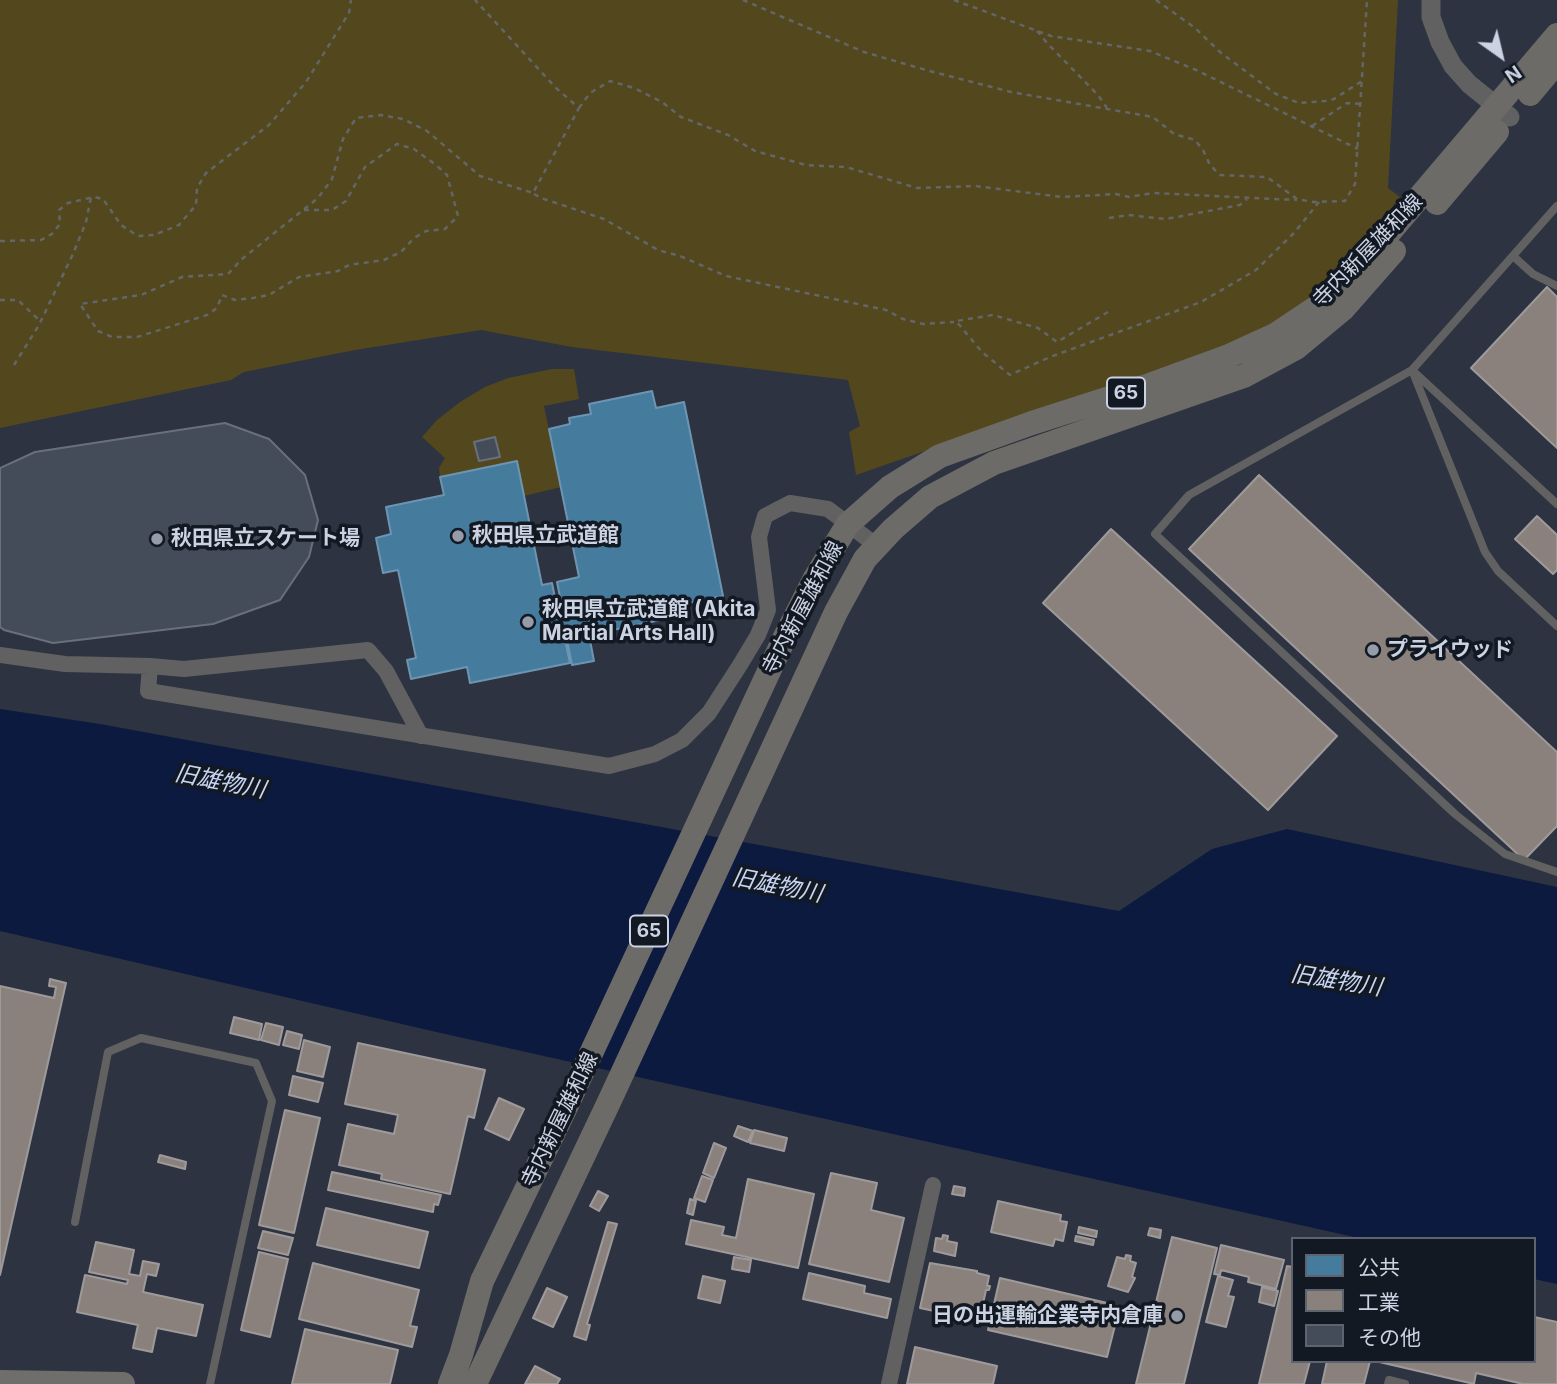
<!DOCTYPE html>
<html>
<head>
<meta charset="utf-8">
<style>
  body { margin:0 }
  #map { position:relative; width:1557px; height:1384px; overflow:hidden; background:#2d3340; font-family:Inter,"Noto Sans JP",sans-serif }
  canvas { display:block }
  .legend { position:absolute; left:1291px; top:1237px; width:245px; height:126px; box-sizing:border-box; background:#131923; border:2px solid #5d636f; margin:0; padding:9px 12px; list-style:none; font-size:21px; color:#cbd3e2 }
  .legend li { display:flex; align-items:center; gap:14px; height:35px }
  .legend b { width:35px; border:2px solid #5d636f }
  .north { position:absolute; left:1466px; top:21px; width:70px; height:70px; -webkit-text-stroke:5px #131923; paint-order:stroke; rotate:146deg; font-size:19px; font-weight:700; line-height:28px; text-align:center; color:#cbd3e2 }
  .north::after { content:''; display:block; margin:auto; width:24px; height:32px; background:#cbd3e2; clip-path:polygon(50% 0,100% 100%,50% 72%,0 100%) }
</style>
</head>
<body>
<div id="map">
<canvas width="1557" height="1384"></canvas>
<ul class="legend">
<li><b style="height:19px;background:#457b9d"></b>公共</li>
<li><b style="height:19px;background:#8a817c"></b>工業</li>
<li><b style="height:19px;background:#444b59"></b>その他</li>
</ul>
<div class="north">N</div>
</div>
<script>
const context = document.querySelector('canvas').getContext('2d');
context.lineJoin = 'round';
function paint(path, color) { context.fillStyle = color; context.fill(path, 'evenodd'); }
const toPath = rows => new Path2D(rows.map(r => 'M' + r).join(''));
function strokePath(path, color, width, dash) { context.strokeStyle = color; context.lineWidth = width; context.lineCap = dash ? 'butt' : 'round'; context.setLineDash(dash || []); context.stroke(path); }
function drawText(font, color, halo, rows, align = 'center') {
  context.font = font + ' Inter,"Noto Sans JP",sans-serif'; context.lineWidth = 7; context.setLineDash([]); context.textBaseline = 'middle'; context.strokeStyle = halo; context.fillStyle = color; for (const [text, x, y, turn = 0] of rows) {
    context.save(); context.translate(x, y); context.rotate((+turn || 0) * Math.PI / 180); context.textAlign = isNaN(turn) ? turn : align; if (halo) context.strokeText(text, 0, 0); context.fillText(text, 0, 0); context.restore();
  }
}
paint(toPath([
  [0,0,1398,0,1388,188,1400,197,1325,295,1272,330,856,475,849,432,860,426,848,380,572,347,481,330,355,350,244,372,231,380,0,428],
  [552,369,574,369,579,399,544,406,561,487,524,496,440,477,439,468,445,458,422,437,437,420,460,402,485,387,508,378]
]), '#53481d');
paint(toPath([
  [0,709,100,724,1119,911,1212,849,1287,829,1557,887,1557,1284,1534,1279,1534,1239,1363,1239,432,1031,0,931]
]), '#0b1a3e');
const public = toPath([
  [652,391,656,408,684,402,723,596,668,607,670,618,589,635,594,661,572,665,567,640,565,640,570,663,470,683,467,667,411,679,407,660,416,658,398,570,383,573,376,538,391,534,386,507,444,495,440,477,517,461,542,585,552,583,559,618,564,617,557,582,579,577,549,429,570,424,569,418,591,414,589,404,652,391]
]);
paint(public, '#457b9d');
strokePath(public, '#6d95b2', 2);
const industry = toPath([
  [1547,287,1557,297,1557,448,1471,368,1547,287],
  [1259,475,1557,752,1557,826,1524,860,1189,549,1259,475],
  [1537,516,1557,535,1557,570,1553,574,1515,539,1537,516],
  [1111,529,1337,736,1268,810,1043,603,1111,529],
  [50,979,66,983,0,1275,0,986,54,998,56,987,49,986,50,979],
  [234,1017,262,1024,259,1040,230,1033,234,1017],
  [266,1023,283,1027,279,1045,261,1040,266,1023],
  [287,1031,302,1035,299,1049,283,1045,287,1031],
  [304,1040,330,1047,323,1077,297,1071,304,1040],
  [358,1043,485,1070,474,1118,468,1116,450,1194,381,1179,382,1174,339,1165,348,1124,394,1134,398,1115,345,1104,358,1043],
  [293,1076,323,1083,318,1102,289,1095,293,1076],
  [499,1098,524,1109,509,1140,485,1129,499,1098],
  [285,1110,320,1118,294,1233,259,1225,285,1110],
  [738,1126,753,1131,748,1142,734,1136,738,1126],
  [754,1130,787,1138,784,1151,750,1143,754,1130],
  [714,1143,726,1148,714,1178,703,1173,714,1143],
  [160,1155,186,1162,185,1169,158,1162,160,1155],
  [332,1172,441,1195,438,1205,434,1204,433,1212,328,1190,332,1172],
  [831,1173,877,1183,871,1210,904,1218,889,1282,809,1264,831,1173],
  [702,1176,713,1180,705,1202,694,1198,702,1176],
  [748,1179,814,1194,798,1268,686,1244,691,1220,724,1227,722,1235,736,1238,748,1179],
  [954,1186,965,1188,964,1196,952,1194,954,1186],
  [598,1191,608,1196,599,1211,590,1206,598,1191],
  [690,1199,696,1201,693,1215,687,1213,690,1199],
  [998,1201,1061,1215,1060,1221,1067,1222,1063,1241,1055,1239,1053,1246,991,1232,998,1201],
  [326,1208,428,1232,419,1268,317,1245,326,1208],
  [608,1222,617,1224,587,1324,590,1325,586,1340,574,1336,608,1222],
  [1079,1227,1097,1231,1096,1237,1078,1233,1079,1227],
  [1150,1228,1161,1230,1160,1238,1148,1235,1150,1228],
  [263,1231,293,1238,288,1255,258,1248,263,1231],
  [943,1235,948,1236,947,1241,957,1243,955,1256,934,1251,936,1238,942,1239,943,1235],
  [1076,1236,1094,1240,1093,1245,1075,1241,1076,1236],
  [1172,1237,1217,1248,1184,1384,1136,1384,1172,1237],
  [96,1242,134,1250,129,1274,140,1276,143,1261,159,1264,156,1276,147,1274,143,1292,203,1305,196,1336,157,1328,152,1352,133,1348,138,1325,77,1312,85,1275,127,1284,128,1280,89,1272,96,1242],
  [1221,1245,1284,1260,1276,1289,1248,1282,1249,1277,1221,1270,1220,1275,1214,1274,1221,1245],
  [259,1252,288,1259,270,1337,241,1330,259,1252],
  [1126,1255,1131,1256,1130,1261,1136,1263,1132,1277,1135,1278,1128,1292,1108,1286,1117,1257,1125,1259,1126,1255],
  [734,1257,751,1260,749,1272,732,1269,734,1257],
  [313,1263,419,1290,410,1326,417,1327,412,1347,299,1319,313,1263],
  [930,1263,977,1271,977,1273,989,1276,987,1286,990,1286,989,1290,986,1290,979,1322,966,1319,965,1324,952,1321,953,1315,920,1308,930,1263],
  [1287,1266,1293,1267,1293,1361,1310,1361,1304,1384,1259,1384,1287,1266],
  [809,1273,865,1286,864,1293,891,1299,887,1318,803,1299,809,1273],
  [703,1276,725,1281,720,1303,698,1298,703,1276],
  [1218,1276,1233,1280,1228,1296,1234,1297,1226,1327,1206,1322,1218,1276],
  [1000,1278,1120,1306,1107,1357,988,1330,1000,1278],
  [1262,1287,1278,1291,1274,1306,1259,1302,1262,1287],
  [547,1288,567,1297,553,1327,533,1318,547,1288],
  [1534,1317,1557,1322,1557,1384,1523,1384,1476,1373,1474,1384,1375,1361,1534,1361,1534,1317],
  [305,1329,398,1350,390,1384,292,1384,305,1329],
  [915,1347,997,1366,993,1384,907,1384,915,1347],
  [1327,1361,1370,1361,1364,1384,1322,1384,1327,1361],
  [535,1366,560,1379,557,1384,525,1384,535,1366]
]);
paint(industry, '#8a817c');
strokePath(industry, '#9e9a9b', 2);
const building = toPath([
  [225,423,269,439,305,475,318,520,309,557,280,600,213,624,53,643,4,630,0,627,0,468,35,452,225,423],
  [495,437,500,457,479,461,474,442,495,437]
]);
paint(building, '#444b59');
strokePath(building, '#6a707b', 2);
strokePath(toPath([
  [743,0,864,52,926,70,1011,92,1153,117,1174,134,1195,140,1203,150,1210,165,1220,175,1267,177,1297,199,1313,202,1345,201,1355,184,1367,0],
  [954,0,1051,36,1150,51,1196,70,1358,149],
  [1156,0,1195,28,1220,52,1276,94,1299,103,1325,101,1334,99,1362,81],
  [1037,31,1048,44,1098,95,1107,108],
  [579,108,590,93,610,81,634,88,662,102,681,117,728,135,755,151,806,165,846,167,917,188,975,186,1062,197,1116,194,1129,197,1153,193,1297,200],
  [1312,126,1347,103,1361,104],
  [534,194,541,198,604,219,658,250,680,256,726,276,886,310,903,319,923,324,954,322],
  [304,210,332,210,346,201,365,167,397,144,414,149,436,165,447,175,458,216,445,229,426,231,414,238,401,252,384,260,349,265,338,271,299,277,269,295,253,298,235,300,222,295,217,308,207,315,137,337,112,337,98,331,80,304,141,295,182,277,228,274,242,259,318,198,332,179,343,139,356,118,381,115,403,119,427,131,480,176,533,193,579,108,556,88,475,0],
  [1109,218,1128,215,1166,219,1240,205,1247,199],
  [0,241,41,240,52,234,60,224,59,210,68,203,94,197,103,199,121,225,138,236,154,235,179,225,196,205,197,188,206,173,269,125,306,82,349,13,351,0],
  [0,300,18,300,41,322],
  [1108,312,1057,342,1038,328,993,315,956,321,982,352,1010,375,1050,357,1201,302,1256,270,1294,233,1319,202],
  [14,365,39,325,73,254,86,222,91,197]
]), '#646567', 2.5, [5, 5]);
strokePath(toPath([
  [1557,206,1412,370,1189,495,1155,534,1455,814,1505,854,1557,872],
  [1513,256,1533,274,1557,286],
  [1412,370,1485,552,1498,571,1557,626],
  [1414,372,1557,504],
  [75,1222,108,1052,141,1038,256,1063,272,1101,210,1384],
  [1388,1384,1389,1380,1405,1384]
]), '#616161', 8);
strokePath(toPath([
  [0,655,65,664,150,666,148,691,609,766,655,754,682,740,709,713,740,665,758,635,768,610,759,537,765,516,790,503,828,509,877,546],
  [150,666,184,669,368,650,386,671,421,736],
  [889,1384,933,1185]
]), '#616161', 16);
strokePath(toPath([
  [1431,0,1431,17,1440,42,1453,66,1469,84,1510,117]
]), '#616161', 19);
strokePath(toPath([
  [1530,94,1557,62],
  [1437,203,1497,132],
  [450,1384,461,1355,482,1281,567,1105,784,639,815,578,848,524,890,487,940,456,1032,423,1144,387,1229,356,1275,335,1323,303,1383,240,1557,35],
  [475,1384,609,1102,836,612,865,559,893,529,930,497,994,463,1244,376,1296,348,1343,309,1394,251]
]), '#6c6b68', 24);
strokePath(toPath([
  [0,1382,123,1384]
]), '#706e6a', 24);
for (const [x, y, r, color] of [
  [458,536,7,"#949ba9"],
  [157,539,7,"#949ba9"],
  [528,622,7,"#949ba9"],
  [1373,650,7,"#949ba9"],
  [1177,1316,7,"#949ba9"]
]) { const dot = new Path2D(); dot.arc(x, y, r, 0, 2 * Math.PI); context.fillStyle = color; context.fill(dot); strokePath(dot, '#131923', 2.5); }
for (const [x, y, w] of [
  [1126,393,38],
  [649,931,38]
]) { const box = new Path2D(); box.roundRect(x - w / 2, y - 15.5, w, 31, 5); context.fillStyle = '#131923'; context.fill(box); strokePath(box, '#cbd3e2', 2); }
drawText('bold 19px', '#cbd3e2', null, [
  ["65",1126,393],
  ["65",649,931]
]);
drawText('21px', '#cbd3e2', '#131923', [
  ["寺内新屋雄和線",1368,251,-46],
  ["寺内新屋雄和線",803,608,-62],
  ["寺内新屋雄和線",560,1120,-64]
]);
drawText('bold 21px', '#cbd3e2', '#131923', [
  ["秋田県立武道館",472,536],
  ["秋田県立スケート場",171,539],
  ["秋田県立武道館 (Akita",542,610],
  ["Martial Arts Hall)",542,634],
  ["プライウッド",1387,650],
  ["日の出運輸企業寺内倉庫",1163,1316,"right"]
], 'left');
drawText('italic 23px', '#c8d6f3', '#131923', [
  ["旧雄物川",220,782,11],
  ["旧雄物川",777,886,11],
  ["旧雄物川",1336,981,9]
]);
</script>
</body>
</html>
